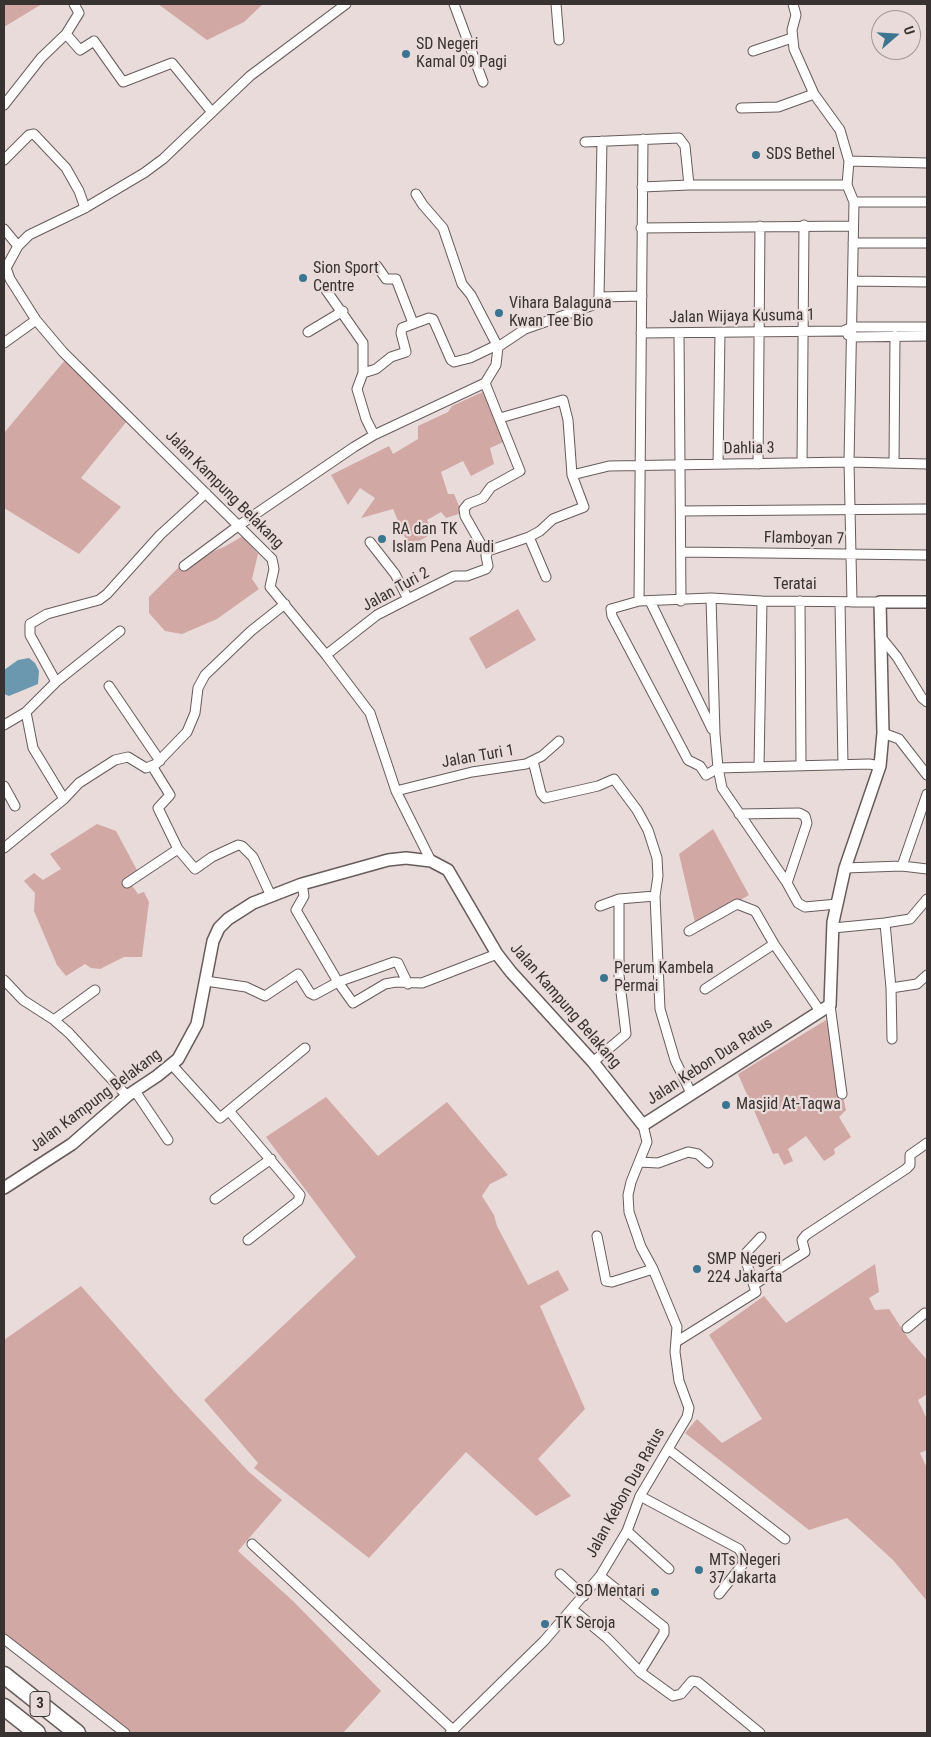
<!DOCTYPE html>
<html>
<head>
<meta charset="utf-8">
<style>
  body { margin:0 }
  #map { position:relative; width:931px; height:1737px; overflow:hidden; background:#e9dbda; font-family:"Roboto Condensed",sans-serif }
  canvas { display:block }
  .frame { position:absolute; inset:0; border:5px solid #383332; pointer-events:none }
  .north { position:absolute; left:871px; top:10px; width:50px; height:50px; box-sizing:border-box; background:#e9dbda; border:1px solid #a29897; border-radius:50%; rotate:71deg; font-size:14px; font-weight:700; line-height:20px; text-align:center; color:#383332 }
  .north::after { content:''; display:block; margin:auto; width:18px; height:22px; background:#3c758f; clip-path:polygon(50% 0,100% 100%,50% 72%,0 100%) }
</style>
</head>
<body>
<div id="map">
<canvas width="931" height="1737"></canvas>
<div class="frame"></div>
<div class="north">U</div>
</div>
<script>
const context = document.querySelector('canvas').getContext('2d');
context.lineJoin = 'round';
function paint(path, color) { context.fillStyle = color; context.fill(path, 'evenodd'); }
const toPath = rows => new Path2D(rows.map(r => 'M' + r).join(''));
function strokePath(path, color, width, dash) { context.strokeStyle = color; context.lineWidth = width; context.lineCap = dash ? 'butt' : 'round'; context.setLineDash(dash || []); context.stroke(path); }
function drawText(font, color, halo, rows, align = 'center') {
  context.font = font + ' "Roboto Condensed",sans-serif'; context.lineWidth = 4.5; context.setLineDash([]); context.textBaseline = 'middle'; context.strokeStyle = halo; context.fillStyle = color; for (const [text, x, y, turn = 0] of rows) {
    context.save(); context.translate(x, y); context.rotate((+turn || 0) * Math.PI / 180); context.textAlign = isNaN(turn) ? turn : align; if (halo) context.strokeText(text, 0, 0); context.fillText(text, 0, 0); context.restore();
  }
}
paint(toPath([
  [4,4,42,4,4,27],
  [158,4,263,4,244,22,207,40],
  [65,360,127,421,81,478,121,507,79,554,4,508,4,433],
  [489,389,510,439,490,448,494,464,471,476,463,461,441,472,448,494,454,494,462,513,446,518,441,512,427,520,433,533,409,547,393,509,361,518,375,498,360,488,348,505,331,475,389,446,393,454,418,439,418,426,448,412,452,406],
  [243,536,258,554,252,579,259,589,217,619,182,634,165,631,149,613,149,597,183,563,224,547],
  [518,609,536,640,486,669,469,638],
  [97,824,116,831,138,872,128,880,138,894,144,892,149,902,142,957,124,957,100,969,91,968,85,964,66,976,57,965,34,911,35,893,24,881,34,873,43,880,61,869,50,854],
  [713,829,749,895,696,927,679,854],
  [826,1020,846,1110,839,1117,851,1137,834,1149,835,1154,824,1161,806,1136,788,1149,793,1161,784,1165,778,1153,773,1154,738,1074],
  [326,1097,378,1156,447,1102,508,1175,490,1184,482,1196,494,1215,497,1226,528,1285,558,1270,569,1290,540,1306,585,1409,538,1459,571,1496,536,1516,466,1452,369,1558,254,1468,258,1463,204,1400,356,1257,266,1137],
  [875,1264,879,1292,869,1298,875,1310,889,1309,908,1338,927,1360,927,1394,918,1400,927,1419,927,1450,920,1453,927,1468,927,1601,893,1560,847,1518,809,1530,685,1433,697,1419,722,1443,762,1419,709,1335,764,1296,786,1323],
  [81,1286,175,1393,249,1472,282,1500,238,1551,294,1602,381,1691,343,1733,118,1733,4,1638,4,1340]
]), '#d2a8a5');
paint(toPath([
  [29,658,35,663,39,671,38,684,9,696,4,694,4,670,18,660]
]), '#6b98ae');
const minor = toPath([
  [346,4,250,76,163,159,144,173,85,208,29,235,18,246,6,268,10,279,36,320,63,352,272,559,274,569,270,587,326,655,370,713,396,791,431,861],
  [454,4,483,82],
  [556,4,559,40],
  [793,4,796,15,792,30,794,49,814,94,840,130,849,161,847,185,854,202,849,462,852,602],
  [66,34,80,50,94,41,123,82,172,63,211,111],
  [753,51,792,38],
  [4,105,41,58,66,34,79,13,74,4],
  [741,108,778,107,814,94],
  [602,141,599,297,642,296],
  [585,142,679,138,685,146,689,185,847,185],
  [4,160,29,135,34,134,66,168,79,191,85,208],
  [849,161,927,163],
  [642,187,689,185],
  [416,194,423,205,443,228,462,284,471,295,498,347],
  [854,202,927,202],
  [641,228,853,226],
  [4,229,18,246],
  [853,243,927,243],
  [377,266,386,279,396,279,413,323],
  [853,281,927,282],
  [326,290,363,343,363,373,357,389,366,419,374,435],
  [308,332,343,311],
  [641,333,843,331,852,327,927,327],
  [679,333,681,601],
  [848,335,852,337,927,336],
  [4,343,36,320],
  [363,373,376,369,391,357,406,352,401,333,402,328,429,318,433,319,451,360,454,362,470,358,497,345],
  [485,383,520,471,491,487,483,498,468,504,464,509,465,516,486,553],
  [802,463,804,225],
  [894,463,895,336],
  [718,464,720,333],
  [758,464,760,226],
  [572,475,609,466,849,462,927,464],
  [681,511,927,509],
  [529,537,546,577],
  [370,542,395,574,408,599],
  [681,552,927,555],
  [184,566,238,526,354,447,374,435,485,383,496,365,498,347,525,329,596,304,599,297],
  [711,598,715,734,718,768,869,764,880,766],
  [639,601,643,139],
  [650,601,712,729],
  [800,601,801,766],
  [840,602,843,765],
  [880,636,897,657,922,698,927,702],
  [326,655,377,615,408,599,454,576,467,576,486,569,488,566,486,556,488,551,529,537,540,531,553,519,584,507,572,475,568,420,563,400,500,418],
  [56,682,30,635,30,624,47,614,99,600,107,594,160,535,206,493],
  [109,686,160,761],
  [26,712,33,748,64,799],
  [4,725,26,712,56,682,120,631],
  [883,733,899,739,927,775],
  [533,761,541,793,545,798,598,786,614,779,637,810,648,830,657,858,658,876,655,896,660,1009,675,1060,691,1093],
  [759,767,762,601],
  [4,786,15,806],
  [396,791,472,772,526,764,542,756,559,741],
  [927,794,902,866,927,869],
  [739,814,799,813,805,816,807,823,787,883],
  [4,848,64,799,79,783,115,760,128,757,146,768,156,764,187,732,195,713,198,688,205,675,251,631,285,604],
  [178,849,195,869,212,857,238,845,242,846,253,857,271,896],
  [845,868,902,866],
  [127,883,178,849,158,808,170,795,152,766],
  [302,884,304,896,296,910,338,982,353,1003,385,984,396,982,422,983,497,954],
  [927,899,910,919,885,923,891,988,917,984,927,975],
  [837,904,805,907,798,903,787,883,722,788,718,768,706,775,700,766,688,760,612,616,611,609,639,601,711,598,762,601,880,602],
  [600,906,619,899,655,896],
  [833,928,885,923],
  [689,931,737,904,755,911,774,944,820,1011],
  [4,980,23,1000,54,1020,69,1033,127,1096],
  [206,981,246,987,265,996,298,974,310,993,314,995,338,982,394,962,398,963,408,984],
  [891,988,892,1039],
  [705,989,774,944],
  [830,1005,842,1094],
  [54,1020,95,990],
  [593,1062,626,1034,619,975,619,899],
  [172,1065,220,1118,305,1048],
  [135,1091,168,1140],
  [230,1112,300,1195,298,1201,248,1240],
  [639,1162,658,1163,688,1152,698,1154,708,1163],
  [215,1199,271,1159],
  [597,1236,606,1281,612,1282,653,1269],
  [755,1284,805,1252,802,1240,806,1235,906,1169,910,1165,910,1155,927,1143],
  [907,1328,925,1313],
  [676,1342,756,1292,745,1258,746,1253,761,1237],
  [668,1449,785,1539],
  [640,1496,739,1549,743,1556,743,1564,719,1594],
  [627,1531,669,1569],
  [252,1544,453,1730],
  [560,1574,584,1596],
  [600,1576,664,1627,664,1633,640,1672],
  [572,1609,607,1638,640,1672,673,1696,681,1694,692,1681,698,1682,760,1733],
  [4,1639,125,1733],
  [450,1733,544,1641,600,1576,627,1531,640,1496,687,1417,689,1408,679,1381,675,1352,677,1327,653,1269,641,1247,629,1212,628,1195,631,1182,647,1142,643,1125]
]);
const tertiary = toPath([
  [4,1188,72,1144,127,1096,157,1076,178,1059,197,1024,213,941,219,928,228,919,253,903,302,884,388,860,406,858,431,861,448,870,497,954,511,972,593,1062,643,1125,830,1005,833,922,845,868,880,766,883,733,880,602,927,602]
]);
const motorway = toPath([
  [4,1675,77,1733],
  [4,1707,37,1733]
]);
strokePath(minor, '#675c5b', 11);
strokePath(tertiary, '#675c5b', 14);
strokePath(motorway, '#675c5b', 19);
strokePath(minor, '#fff', 9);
strokePath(tertiary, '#fff', 11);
strokePath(motorway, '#fff', 16);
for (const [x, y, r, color] of [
  [406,54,5,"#3c758f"],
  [756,155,5,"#3c758f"],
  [303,278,5,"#3c758f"],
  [499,313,5,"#3c758f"],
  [382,539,5,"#3c758f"],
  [604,978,5,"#3c758f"],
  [726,1105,5,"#3c758f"],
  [697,1269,5,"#3c758f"],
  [699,1570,5,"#3c758f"],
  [655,1592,5,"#3c758f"],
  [545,1624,5,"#3c758f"]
]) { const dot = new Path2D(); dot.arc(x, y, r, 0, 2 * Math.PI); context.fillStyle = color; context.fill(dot); strokePath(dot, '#e9dbda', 2); }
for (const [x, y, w] of [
  [40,1704,20]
]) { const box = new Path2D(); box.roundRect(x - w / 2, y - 12.5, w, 25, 4); context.fillStyle = '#e9dbda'; context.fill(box); strokePath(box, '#383332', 1); }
drawText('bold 15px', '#383332', null, [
  ["3",40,1704]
]);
drawText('16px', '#383332', '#e9dbda', [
  ["SD Negeri",416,45],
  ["Kamal 09 Pagi",416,63],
  ["SDS Bethel",766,155],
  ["Sion Sport",313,269],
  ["Centre",313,287],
  ["Vihara Balaguna",509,304],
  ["Kwan Tee Bio",509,322],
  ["RA dan TK",392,530],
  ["Islam Pena Audi",392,548],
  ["Perum Kambela",614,969],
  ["Permai",614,987],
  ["Masjid At-Taqwa",736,1105],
  ["SMP Negeri",707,1260],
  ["224 Jakarta",707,1278],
  ["MTs Negeri",709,1561],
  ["37 Jakarta",709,1579],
  ["SD Mentari",645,1592,"right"],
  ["TK Seroja",555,1624]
], 'left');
drawText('16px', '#383332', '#e9dbda', [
  ["Jalan Wijaya Kusuma 1",742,317,-1],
  ["Dahlia 3",749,449,-1],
  ["Jalan Kampung Belakang",224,490,45],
  ["Flamboyan 7",804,539,1],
  ["Teratai",795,585],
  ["Jalan Turi 2",396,590,-29],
  ["Jalan Turi 1",478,757,-10],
  ["Jalan Kampung Belakang",565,1006,49],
  ["Jalan Kebon Dua Ratus",710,1062,-33],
  ["Jalan Kampung Belakang",96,1101,-37],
  ["Jalan Kebon Dua Ratus",626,1493,-61]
]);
</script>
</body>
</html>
